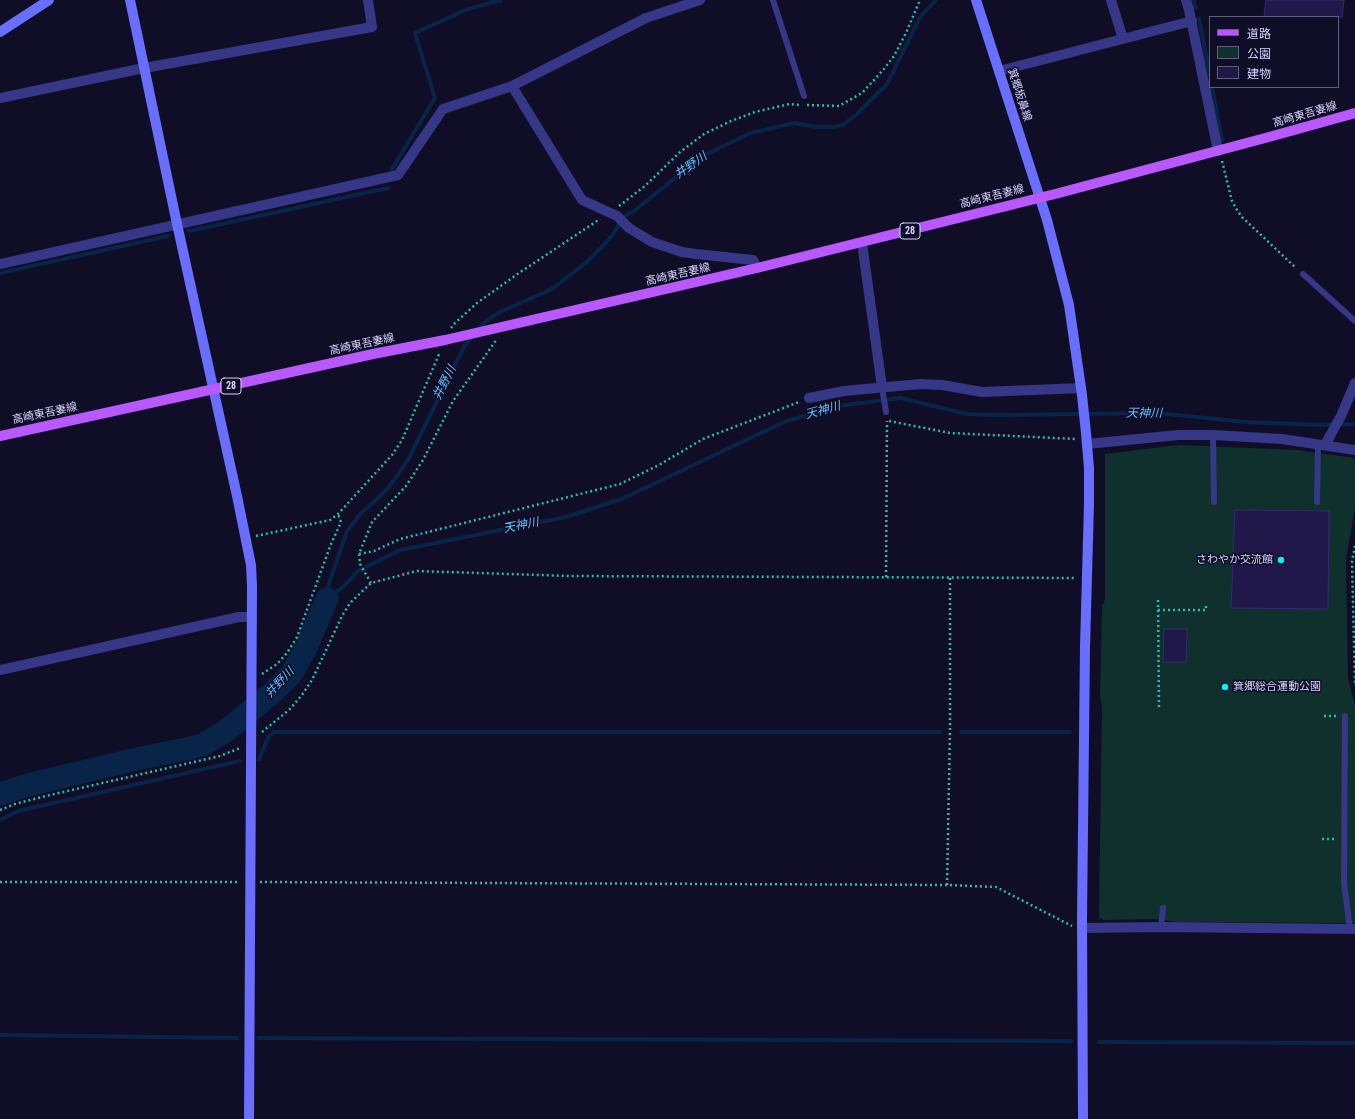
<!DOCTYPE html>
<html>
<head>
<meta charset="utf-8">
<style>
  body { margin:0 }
  #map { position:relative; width:1355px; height:1119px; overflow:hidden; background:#100d26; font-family:"Roboto Condensed","Noto Sans JP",sans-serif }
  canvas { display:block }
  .legend { position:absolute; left:1209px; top:16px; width:130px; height:72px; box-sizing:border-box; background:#100d26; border:1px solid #5f5c7d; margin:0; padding:5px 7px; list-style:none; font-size:12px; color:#d5d2ff }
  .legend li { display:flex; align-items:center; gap:8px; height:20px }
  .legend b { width:20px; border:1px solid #5f5c7d }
</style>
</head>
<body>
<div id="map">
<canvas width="1355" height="1119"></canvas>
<ul class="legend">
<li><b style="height:5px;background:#b759ff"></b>道路</li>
<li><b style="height:11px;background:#10302d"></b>公園</li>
<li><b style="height:11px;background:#1f1848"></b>建物</li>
</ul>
</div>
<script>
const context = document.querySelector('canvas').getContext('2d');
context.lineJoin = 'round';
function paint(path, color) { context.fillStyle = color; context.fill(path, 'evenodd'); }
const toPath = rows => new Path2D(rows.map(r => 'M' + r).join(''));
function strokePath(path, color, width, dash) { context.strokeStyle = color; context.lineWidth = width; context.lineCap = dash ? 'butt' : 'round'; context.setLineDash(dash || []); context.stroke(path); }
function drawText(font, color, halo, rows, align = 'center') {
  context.font = font + ' "Roboto Condensed","Noto Sans JP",sans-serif'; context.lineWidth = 3; context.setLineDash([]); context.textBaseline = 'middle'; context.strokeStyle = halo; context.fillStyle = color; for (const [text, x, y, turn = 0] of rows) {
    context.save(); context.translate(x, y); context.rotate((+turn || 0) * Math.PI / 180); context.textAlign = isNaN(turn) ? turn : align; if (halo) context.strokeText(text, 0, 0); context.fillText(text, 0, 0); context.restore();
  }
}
paint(toPath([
  [1179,445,1297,450,1355,458,1355,508,1346,560,1348,678,1355,705,1355,923,1174,922,1162,919,1103,920,1099,917,1102,705,1100,698,1102,605,1105,601,1105,454]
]), '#10302d');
strokePath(toPath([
  [1193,0,1196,8],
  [1199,18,1210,76],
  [1212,87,1222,140],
  [392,169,435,98,415,33,468,9,501,0],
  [189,231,388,188],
  [0,273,168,236],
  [477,331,486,321,500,312,552,289,587,262,612,236,625,216,634,211,702,156,751,133,794,123,817,127,832,127,843,125,857,114,887,84,920,17,936,0],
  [327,599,344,586,358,571,400,550,566,517,624,498,784,422,838,406,900,398,967,414,995,415,1158,413,1245,422,1321,425,1355,424],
  [327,599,327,589,347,531,362,512,373,503,389,487,399,473,408,460,464,347,473,336],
  [961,732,1070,732],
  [259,759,269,736,274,732,940,732],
  [0,820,18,811,240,761],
  [0,1035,237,1038],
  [258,1038,1071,1041],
  [1099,1042,1355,1043]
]), '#092449', 4);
strokePath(toPath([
  [0,794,28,785,141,758,191,748,202,745,226,731,272,693,292,673,306,648,327,599]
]), '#092449', 23);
const building = toPath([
  [1266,0,1344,0,1342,17,1264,17,1266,0],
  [1235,510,1329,511,1328,609,1231,608,1235,510],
  [1164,629,1187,629,1186,662,1163,662,1164,629]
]);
paint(building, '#1f1848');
strokePath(building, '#342975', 1);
strokePath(toPath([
  [807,105,839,106,862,93,884,69,894,56,906,33,920,0],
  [1222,161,1232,201,1237,210,1242,217,1296,268],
  [619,206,645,186,680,152,704,134,731,121,755,112,789,104,800,105],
  [451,328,455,323,477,303,519,273,600,219],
  [889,421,950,433,1076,439],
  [256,536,330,520,338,514,392,455,402,440,440,352],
  [1355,546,1352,561,1355,684],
  [359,554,374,551,400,539,620,484,659,465,703,439,799,402],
  [886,577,887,421],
  [371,583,360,564,359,554,372,522,406,486,423,460,453,401,497,339],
  [1158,600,1159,708],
  [1158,610,1206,610,1206,603],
  [262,674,277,664,287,653,297,637,331,544,341,522,338,514],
  [1324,716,1336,716],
  [262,732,290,709,302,695,312,680,342,616,350,603,371,583,417,571,570,576,1076,578],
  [0,810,15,804,50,795,220,756,240,748],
  [1322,839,1336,839],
  [0,882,239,882],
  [260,882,947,885,996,887,1072,926],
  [947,885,950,729,950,578]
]), '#28bdac', 2.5, [2, 3]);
strokePath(toPath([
  [773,0,804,96],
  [1303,274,1355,321],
  [882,387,886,412],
  [1213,435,1214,502],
  [1317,502,1318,444],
  [1345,716,1344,883,1350,929],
  [1161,927,1163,908]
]), '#363787', 6);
strokePath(toPath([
  [1111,0,1123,39],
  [1186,0,1189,10,1218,151],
  [999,71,1192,21],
  [512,86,582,200,617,216,629,228,652,242,682,252,696,254,753,260,757,268],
  [0,98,144,68,372,27,368,0],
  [862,243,882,387],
  [0,264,398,175,443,109,512,86,646,18,700,0],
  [809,398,844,391,920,384,942,385,982,392,1081,388],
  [1087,444,1178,435,1213,435,1282,439,1355,450],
  [1325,445,1341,416,1355,383],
  [0,670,239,617,252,617],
  [1083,928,1161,927,1355,929]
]), '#363787', 10);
strokePath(toPath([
  [130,0,177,224,237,496,251,565,252,586,249,1119],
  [976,0,1047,220,1069,305,1082,395,1086,433,1089,468,1089,504,1085,647,1082,919,1083,1119],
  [0,32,49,0]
]), '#696eff', 10);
strokePath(toPath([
  [0,436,373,354,445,340,757,268,1059,193,1269,137,1355,113]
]), '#b759ff', 10);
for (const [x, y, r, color] of [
  [1281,560,4,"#00f2fd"],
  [1225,687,4,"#00f2fd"]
]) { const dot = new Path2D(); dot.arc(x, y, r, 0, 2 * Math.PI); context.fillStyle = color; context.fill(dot); strokePath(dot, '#100d26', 1.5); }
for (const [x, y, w] of [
  [910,231,20],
  [231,386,20]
]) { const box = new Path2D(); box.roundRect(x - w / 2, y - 8, w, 16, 3); context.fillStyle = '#100d26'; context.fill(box); strokePath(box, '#d5d2ff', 1); }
drawText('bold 10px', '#d5d2ff', null, [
  ["28",910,231],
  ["28",231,386]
]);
drawText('11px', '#d5d2ff', '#100d26', [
  ["箕郷板鼻線",1019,95,72],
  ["高崎東吾妻線",1305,115,-16],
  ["高崎東吾妻線",992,197,-14],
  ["高崎東吾妻線",678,275,-13],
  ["高崎東吾妻線",362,345,-12],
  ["高崎東吾妻線",45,414,-12]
]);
drawText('11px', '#d5d2ff', '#100d26', [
  ["さわやか交流館",1273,560],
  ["箕郷総合運動公園",1233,687,"left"]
], 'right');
drawText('italic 12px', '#60bfff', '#100d26', [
  ["井野川",691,166,-35],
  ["井野川",445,383,-63],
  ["天神川",823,411,-15],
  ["天神川",1144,414,1],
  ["天神川",521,526,-11],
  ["井野川",280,683,-47]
]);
</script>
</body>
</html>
